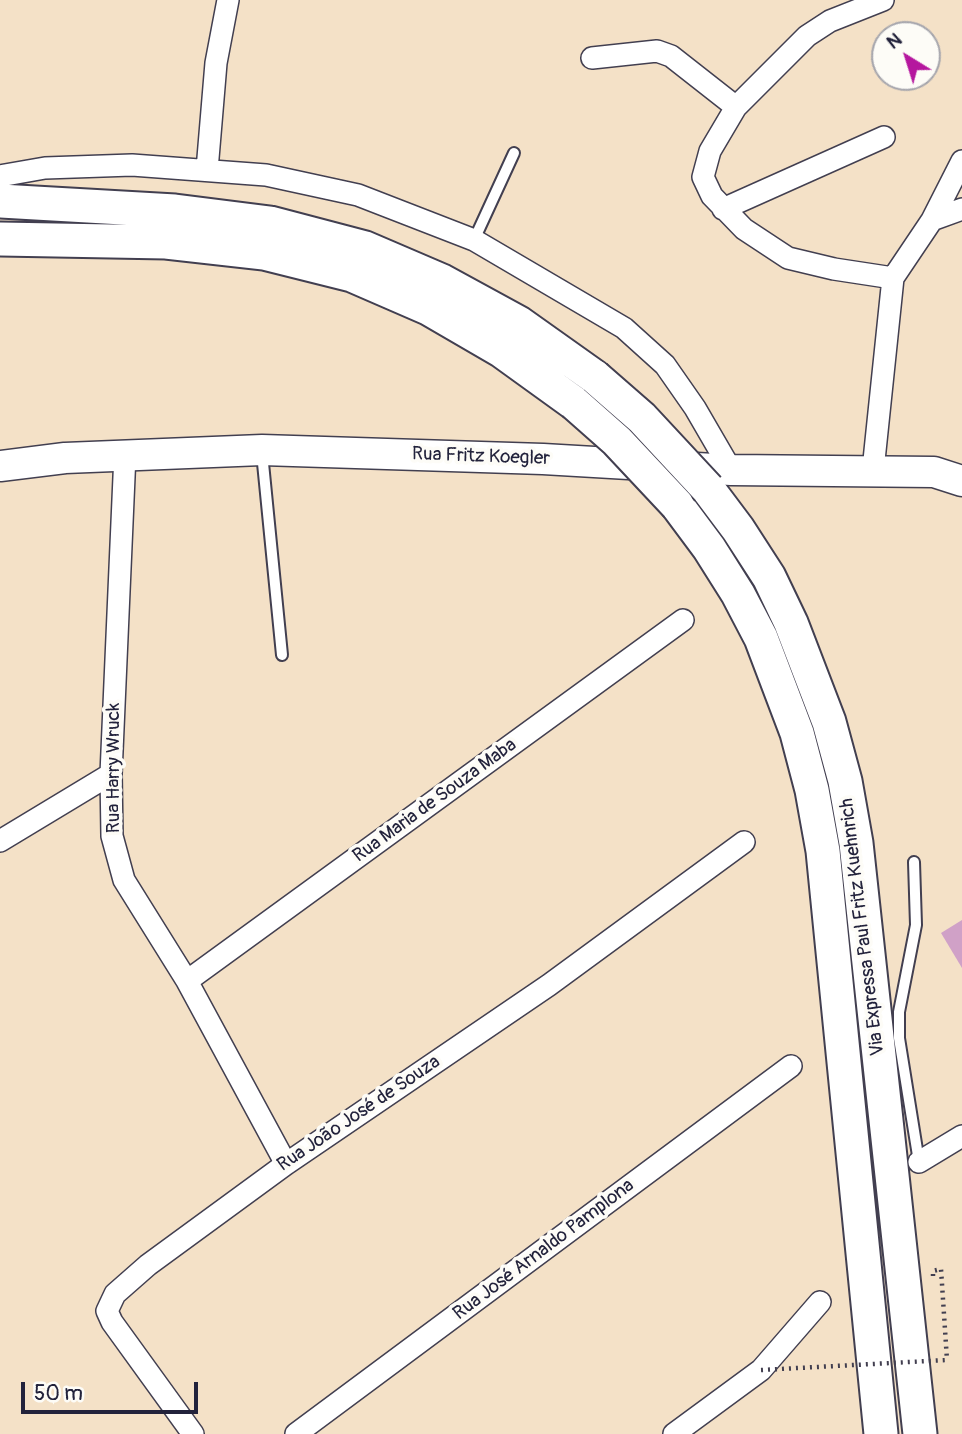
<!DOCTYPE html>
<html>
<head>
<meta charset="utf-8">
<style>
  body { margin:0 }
  #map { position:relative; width:962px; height:1434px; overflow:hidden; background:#f4e1c7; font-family:Pangolin,sans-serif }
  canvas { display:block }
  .north { position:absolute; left:871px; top:21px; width:70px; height:70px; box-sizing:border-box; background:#fdfcf7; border:2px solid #a5a5ac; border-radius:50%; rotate:322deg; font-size:19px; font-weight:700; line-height:28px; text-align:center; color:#22223b }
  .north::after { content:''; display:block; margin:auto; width:24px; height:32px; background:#b5179e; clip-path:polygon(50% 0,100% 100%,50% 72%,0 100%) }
  .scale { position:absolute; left:21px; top:1382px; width:177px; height:32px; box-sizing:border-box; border:4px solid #22223b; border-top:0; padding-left:9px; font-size:21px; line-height:24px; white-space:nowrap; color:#22223b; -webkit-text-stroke:5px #fdfcf7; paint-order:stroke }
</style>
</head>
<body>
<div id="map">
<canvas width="962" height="1434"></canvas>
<div class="north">N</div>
<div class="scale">50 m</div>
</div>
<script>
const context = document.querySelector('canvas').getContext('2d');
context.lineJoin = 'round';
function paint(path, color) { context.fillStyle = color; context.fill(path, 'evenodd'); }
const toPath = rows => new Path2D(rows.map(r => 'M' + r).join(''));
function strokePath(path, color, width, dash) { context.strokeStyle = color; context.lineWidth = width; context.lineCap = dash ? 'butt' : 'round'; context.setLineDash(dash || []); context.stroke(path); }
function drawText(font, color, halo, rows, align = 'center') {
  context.font = font + ' Pangolin,sans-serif'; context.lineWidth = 7; context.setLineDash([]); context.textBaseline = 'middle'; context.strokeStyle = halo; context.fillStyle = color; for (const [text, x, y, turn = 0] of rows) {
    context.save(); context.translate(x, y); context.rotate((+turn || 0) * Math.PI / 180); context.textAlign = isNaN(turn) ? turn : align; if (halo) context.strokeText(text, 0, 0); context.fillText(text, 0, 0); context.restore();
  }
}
paint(toPath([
  [962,920,962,968,941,933]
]), '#d0a1c7');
const lane = toPath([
  [474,240,514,153],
  [262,453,282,655],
  [914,862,916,925,899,1012,899,1038,919,1162]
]);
const street = toPath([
  [883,0,830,21,807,36,736,107,710,151,703,177,712,196,744,229,788,258,834,269,893,278],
  [592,58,657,51,671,56,736,107],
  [207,170,216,63,228,0],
  [0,176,45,168,132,165,266,175,358,195,474,240,624,328,665,365,695,408,731,470],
  [723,209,884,137],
  [932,220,962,209],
  [125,454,111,774,112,836,124,880,187,981,286,1164],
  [873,470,893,278,932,220,962,161],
  [0,841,111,774],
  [187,981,683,620],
  [919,1162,962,1136],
  [193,1434,112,1322,107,1311,115,1294,148,1265,286,1164,549,985,744,842],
  [296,1434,791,1066],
  [674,1434,761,1370,820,1302]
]);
const secondary = toPath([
  [0,466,65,458,262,450,543,459,731,470,934,472,962,481]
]);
const primary = toPath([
  [0,201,175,211,270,223,365,248,442,281,519,323,595,377],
  [0,239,166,242,264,253,352,275,428,308,502,351,574,403],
  [708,489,738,529,769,577,791,623,829,722,845,781,856,843,920,1434],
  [677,505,709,548,738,594,761,638,797,733,812,790,823,851,881,1434]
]);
strokePath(lane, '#423f50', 14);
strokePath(street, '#423f50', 24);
strokePath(secondary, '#423f50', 33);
strokePath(primary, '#423f50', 37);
strokePath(toPath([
  [933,1276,933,1271,941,1269,947,1360]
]), '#423f50', 4.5, [2, 5]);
strokePath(lane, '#fff', 10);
strokePath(street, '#fff', 21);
strokePath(secondary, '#fff', 30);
strokePath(primary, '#fff', 33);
const primaryBridge = toPath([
  [595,377,642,418,708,489],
  [574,403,617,441,677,505]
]);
strokePath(primaryBridge, '#423f50', 37, []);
strokePath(toPath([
  [761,1370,947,1360]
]), '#423f50', 4.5, [2, 5]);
strokePath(primaryBridge, '#fff', 33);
drawText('19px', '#22223b', '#fdfcf7', [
  ["Rua Fritz Koegler",481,457,2],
  ["Rua Harry Wruck",114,768,-90],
  ["Rua Maria de Souza Maba",435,801,-36],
  ["Via Expressa Paul Fritz Kuehnrich",863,927,-97],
  ["Rua João José de Souza",359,1114,-34],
  ["Rua José Arnaldo Pamplona",544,1250,-37]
]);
</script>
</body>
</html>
